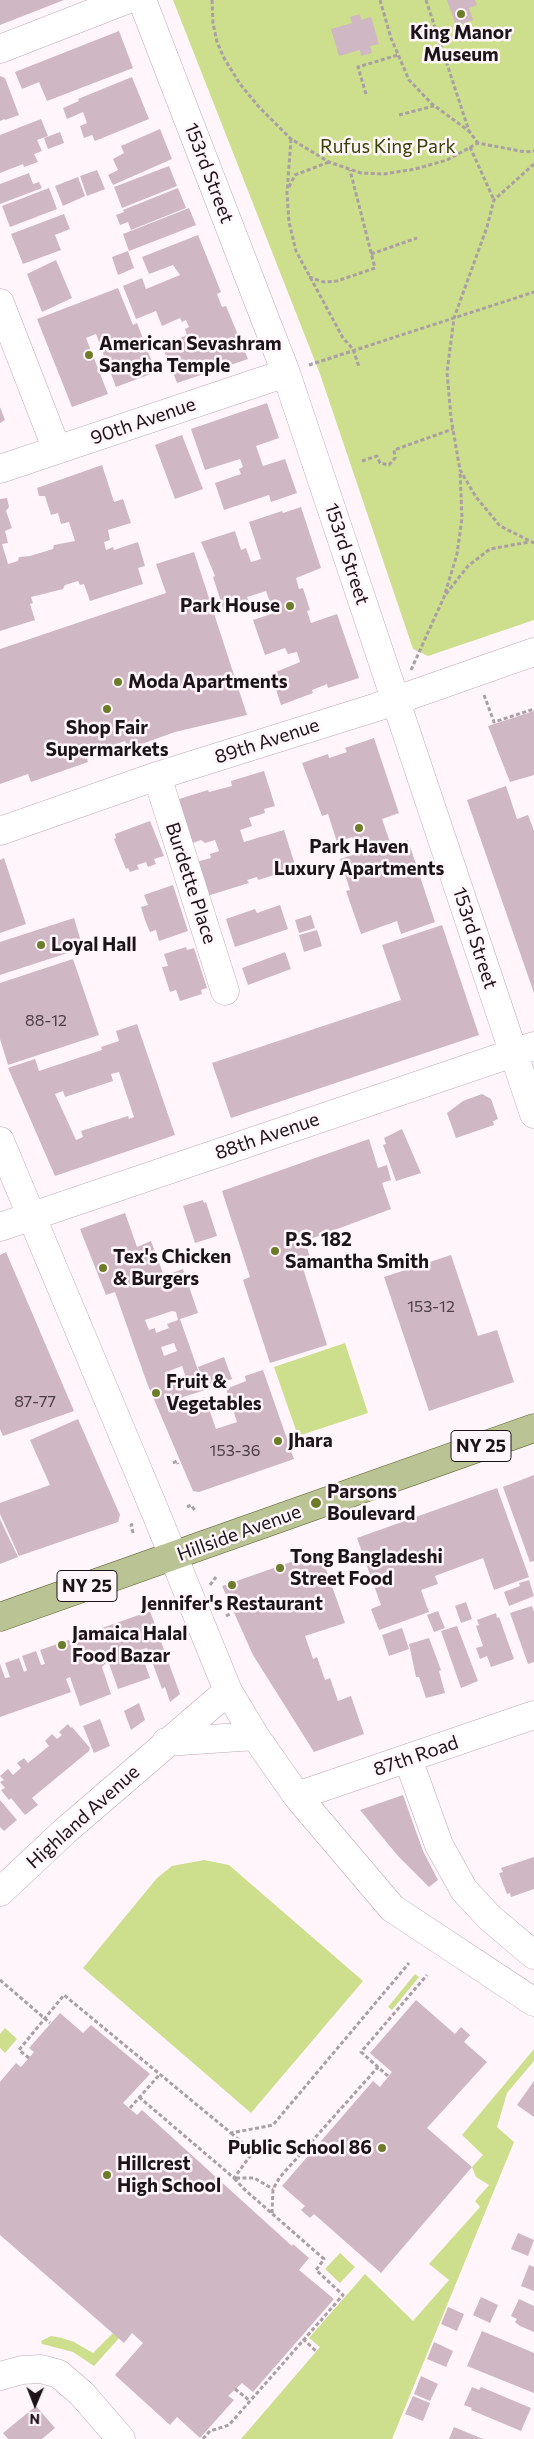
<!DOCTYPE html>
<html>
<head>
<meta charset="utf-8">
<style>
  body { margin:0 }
  #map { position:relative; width:534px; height:2439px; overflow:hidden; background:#fff5fa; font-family:Commissioner,sans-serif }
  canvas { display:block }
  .north { position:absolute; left:10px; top:2379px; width:50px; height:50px; -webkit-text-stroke:4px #fff5fa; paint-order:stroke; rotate:181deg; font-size:14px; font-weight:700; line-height:20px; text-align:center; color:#1d1419 }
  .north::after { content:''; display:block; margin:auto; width:18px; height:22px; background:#1d1419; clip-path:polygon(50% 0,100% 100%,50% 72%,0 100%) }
</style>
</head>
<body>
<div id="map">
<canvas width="534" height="2439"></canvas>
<div class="north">N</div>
</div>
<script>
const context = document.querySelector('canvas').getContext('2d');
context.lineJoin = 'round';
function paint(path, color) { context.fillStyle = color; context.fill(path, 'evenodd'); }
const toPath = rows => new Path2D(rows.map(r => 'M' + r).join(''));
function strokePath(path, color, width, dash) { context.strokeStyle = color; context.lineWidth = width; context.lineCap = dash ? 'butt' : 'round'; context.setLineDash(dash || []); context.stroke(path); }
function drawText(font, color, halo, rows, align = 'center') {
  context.font = font + ' Commissioner,sans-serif'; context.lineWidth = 5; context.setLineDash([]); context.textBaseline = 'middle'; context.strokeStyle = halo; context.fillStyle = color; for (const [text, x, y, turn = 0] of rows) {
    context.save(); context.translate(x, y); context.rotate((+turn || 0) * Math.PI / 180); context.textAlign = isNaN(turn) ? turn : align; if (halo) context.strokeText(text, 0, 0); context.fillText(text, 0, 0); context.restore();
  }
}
paint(toPath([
  [173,0,534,0,534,620,428,656,413,649,320,374],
  [345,1343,368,1413,298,1436,274,1367],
  [204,1860,229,1865,363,1981,251,2113,83,1968,157,1878,172,1866],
  [415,1974,419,1977,392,2010,388,2007],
  [5,2028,17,2039,5,2053,0,2048,0,2034],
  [534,2049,534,2061,507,2093,497,2127,514,2142,392,2439,241,2439,320,2347,309,2338,365,2274,413,2321,449,2280,429,2264,480,2207,475,2201,489,2185,476,2177,472,2167,483,2155,462,2135],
  [340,2253,355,2267,340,2283,325,2269],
  [113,2333,119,2338,94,2366,73,2352,42,2344,41,2341,51,2336,62,2338,74,2342,93,2353]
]), '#cddf8c');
paint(toPath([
  [0,0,64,0,0,25],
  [447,0,475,0,477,5,469,8,473,20,456,26],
  [360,14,361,20,371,17,379,44,370,46,372,53,361,56,360,50,339,56,331,29,352,23,350,17],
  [119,31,133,68,47,101,39,82,22,89,15,72],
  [0,76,5,78,19,115,5,120,5,119,0,121],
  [132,77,149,119,95,141,92,135,84,138,80,126,87,123,83,112,67,119,63,108,79,101,78,99],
  [41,119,48,136,37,140,42,151,34,154,38,162,24,167,23,164,0,173,0,135],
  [160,129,172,159,113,185,108,175,118,170,113,159,124,153,121,146],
  [60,132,64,143,48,149,44,138],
  [169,166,177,186,122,208,114,187],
  [97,170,105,189,87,196,80,176],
  [29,173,33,184,39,182,42,188,0,204,0,184],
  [78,177,85,196,63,206,55,186],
  [49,188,57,209,10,227,2,206],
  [178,188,186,208,131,230,128,222,120,225,116,215,124,212,123,210],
  [189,208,196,225,129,251,123,234],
  [64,214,70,229,55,235,61,250,23,264,11,234],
  [198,235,221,292,217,294,222,307,226,306,248,359,177,383,162,346,187,335,185,329,189,327,186,320,182,322,180,318,162,326,156,311,136,319,123,286,142,278,146,289,180,275,173,265,149,274,142,257],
  [128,251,134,268,118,275,112,257],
  [56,260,72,298,42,312,27,274],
  [118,288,133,325,137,323,156,372,116,387,96,334,86,338,108,394,72,407,37,319],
  [267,403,279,438,256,446,263,466,285,459,297,493,271,502,269,495,224,510,215,483,241,474,239,469,243,467,240,459,205,470,191,429],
  [0,407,5,420,0,423],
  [182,435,203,489,175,499,155,445],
  [102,465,114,502,123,499,131,523,108,530,110,540,104,542,106,550,113,547,114,550,138,542,145,566,138,568,143,584,90,601,84,584,80,585,78,581,65,585,63,589,31,597,33,603,30,604,35,620,0,631,0,499,7,498,9,507,6,511,12,528,5,531,8,543,2,544,8,564,18,561,19,557,30,556,53,549,54,545,75,541,69,522,61,524,58,513,51,515,45,496,39,496,37,488],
  [301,507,321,568,296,578,299,589,303,588,310,610,307,611,311,623,337,614,359,678,328,688,327,684,312,690,313,693,281,705,271,674,300,662,297,652,288,654,285,648,265,655,253,620,274,613,266,591,247,597,249,602,224,611,213,577,215,576,201,542,235,531,241,550,246,548,251,562,261,559,249,522,282,511,283,513],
  [194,552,247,715,175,732,128,749,125,741,86,755,88,762,31,782,28,774,0,784,0,649,166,593,156,564],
  [534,711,534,775,510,782,488,726],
  [374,738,399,813,382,819,391,845,408,840,435,922,401,934,397,921,361,934,346,891,350,890,340,859,358,853,352,837,337,842,328,814,322,816,302,763,328,754,329,758,347,752,345,748],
  [264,771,275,806,264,809,265,813,249,818,252,826,240,830,244,842,284,830,295,865,285,868,287,871,258,880,257,877,247,880,249,883,207,896,196,862,211,858,210,854,219,851,215,840,205,843,201,840,190,844,176,800,208,790,209,792,232,786,231,781],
  [506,786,517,819,528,815,534,831,534,993,467,800],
  [150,821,164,856,154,859,156,864,148,867,146,862,137,865,139,869,130,872,128,868,126,869,114,839,116,838,115,834],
  [4,858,26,924,0,933,0,860],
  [173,885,188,931,159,941,156,930,150,932,145,920,141,907,148,905,144,895],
  [280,905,288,929,235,947,226,919,255,909,257,913],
  [311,915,315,928,299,933,295,920],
  [74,918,83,948,0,975,0,942],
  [442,925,479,1035,231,1118,212,1063,401,1000,382,945],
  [317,930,322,946,304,952,299,935],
  [186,947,187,950,194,948,207,988,201,990,202,994,180,1001,176,990,170,992,162,967,168,966,164,954],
  [285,952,291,969,248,985,242,968],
  [73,959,99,1035,8,1065,0,1039,0,983],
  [137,1024,175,1135,55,1176,8,1068,35,1059,39,1071,102,1050,101,1047,119,1041,116,1031],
  [119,1072,134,1117,129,1119,128,1116,81,1131,83,1137,76,1140,55,1094,63,1091,65,1097,113,1081,111,1074],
  [482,1094,491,1099,498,1119,493,1121,494,1125,456,1138,447,1113,463,1101],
  [402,1129,421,1173,396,1181,383,1145,386,1144,384,1138],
  [369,1139,378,1168,387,1165,391,1180,382,1183,391,1209,305,1241,311,1261,302,1265,327,1345,270,1363,243,1280,250,1277,222,1191],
  [203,1200,204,1203,206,1202,217,1236,195,1243,183,1206],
  [125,1213,137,1247,151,1241,164,1276,183,1269,198,1313,180,1319,205,1390,183,1397,185,1404,205,1397,216,1429,237,1422,226,1389,246,1381,245,1376,263,1370,294,1459,199,1492,193,1491,147,1383,115,1292,106,1295,80,1229],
  [172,1311,176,1312,178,1320,167,1324,169,1328,156,1333,155,1328,149,1330,145,1320],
  [174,1343,177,1351,164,1356,161,1347],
  [182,1366,185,1375,172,1380,169,1371],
  [6,1252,74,1411,3,1436,0,1429,0,1255],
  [451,1255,478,1336,497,1330,514,1382,429,1411,384,1277],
  [224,1357,232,1379,206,1388,198,1367],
  [78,1419,120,1515,118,1522,19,1556,0,1514,0,1503,50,1485,30,1440],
  [534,1475,534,1561,530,1562,503,1487],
  [497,1488,529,1577,494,1590,483,1558,435,1576,438,1584,421,1590,429,1612,379,1630,371,1609,381,1605,357,1538],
  [0,1519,18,1557,0,1564],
  [320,1552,345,1623,305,1636,313,1659,317,1657,325,1680,330,1678,338,1701,351,1696,364,1734,314,1752,253,1655,222,1586],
  [529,1580,534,1596,509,1606,504,1592,520,1586,519,1583],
  [466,1602,472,1619,461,1623,455,1606],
  [532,1606,534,1612,534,1662,528,1664,510,1613],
  [150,1611,180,1694,170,1702,165,1687,162,1689,147,1648,140,1650,150,1678,118,1689,108,1661,102,1667,111,1694,80,1706,70,1677,66,1679,71,1692,0,1717,0,1664,5,1678,10,1677,5,1663,19,1658,24,1672,27,1670,22,1656,36,1651,41,1665,45,1664,40,1650,69,1640,74,1652,79,1651,74,1638],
  [438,1611,445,1628,434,1632,427,1615],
  [496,1613,497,1618,499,1617,514,1659,491,1667,487,1656,480,1659,476,1648,483,1646,476,1626,479,1625,477,1620],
  [457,1626,478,1681,461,1688,441,1631],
  [402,1628,409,1649,389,1656,382,1635],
  [429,1638,441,1670,439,1671,445,1693,426,1698,419,1677,416,1677,409,1644],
  [139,1703,145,1720,131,1730,124,1711],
  [100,1719,110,1746,94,1753,83,1726],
  [68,1724,71,1728,72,1727,90,1748,89,1751,32,1798,38,1805,25,1815,11,1798,9,1800,1,1790,5,1788,0,1782,4,1780,0,1776,8,1769,13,1775,21,1768,17,1763,24,1758,28,1763,49,1746,45,1741,52,1734,57,1739,62,1735,59,1732],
  [403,1795,423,1851,438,1880,429,1887,398,1856,360,1810],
  [0,1800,17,1820,4,1831,0,1827],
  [534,1857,534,1889,511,1897,510,1893,507,1894,499,1873,503,1872,501,1868],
  [416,2000,455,2034,461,2027,470,2035,464,2042,487,2062,427,2128,472,2167,381,2273,314,2214,310,2218,301,2210,305,2206,282,2186,373,2081,380,2087,392,2072,370,2053],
  [60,2013,83,2033,91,2025,150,2074,123,2103,137,2115,142,2110,292,2246,293,2244,309,2258,299,2270,334,2299,253,2392,242,2383,228,2396,234,2400,200,2438,177,2417,170,2425,115,2375,143,2343,132,2333,124,2343,0,2235,0,2082,16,2063,21,2067,34,2052,29,2048],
  [534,2081,534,2117,517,2105],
  [518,2233,534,2240,528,2256,511,2249],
  [529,2265,534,2267,534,2291,521,2286],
  [481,2297,498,2305,490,2323,473,2315],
  [519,2299,534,2306,534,2332,520,2326,515,2322,517,2319,511,2316],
  [448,2307,464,2314,457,2331,441,2324],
  [482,2331,534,2353,534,2393,467,2366],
  [434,2342,453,2351,446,2367,427,2359],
  [421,2376,438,2384,430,2401,414,2394],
  [472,2387,479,2390,481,2387,531,2408,521,2431,471,2410,472,2408,464,2405],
  [413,2396,430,2403,423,2421,405,2414],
  [36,2406,55,2428,42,2439,8,2439,3,2433],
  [454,2427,483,2439,449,2439]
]), '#cfb7c3');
const minor = toPath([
  [142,0,286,373,534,1114],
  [0,49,126,0],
  [0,303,57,450],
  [0,469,286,373],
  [157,776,225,991],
  [0,831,157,776,377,707,534,652],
  [0,1141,157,1516,228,1691,255,1736,297,1796,392,1908,534,2002],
  [0,1227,534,1046],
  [166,1742,255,1736],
  [408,1759,439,1845,464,1890,490,1918,534,1955],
  [297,1796,534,1715],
  [0,1892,65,1831,228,1691],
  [0,2376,22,2370,41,2369,59,2374,82,2394,121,2439]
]);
const major = toPath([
  [0,1617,534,1428]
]);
strokePath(minor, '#bfa8b4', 29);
strokePath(major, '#656c3a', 29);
strokePath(toPath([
  [212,0,213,23,217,42,224,58,240,84,259,107,291,139,329,162,361,173,384,174,415,169,447,160,478,143,525,152,534,151],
  [380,0,391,38,409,80,432,104,469,131],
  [426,0,469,131,478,143],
  [366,94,358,67,398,55],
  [399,115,434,106],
  [291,139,287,193,289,222,296,251,343,338,353,349,359,367],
  [470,147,494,200],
  [534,164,494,200,487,227,454,318,447,372,451,418,460,470,476,497,500,526,534,543],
  [289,187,295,175,329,162],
  [371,254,417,238],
  [309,277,324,282,337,281,375,268,350,170],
  [309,365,534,292],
  [362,461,377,456,380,463,389,465,395,458,394,450,453,429],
  [446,594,468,566,490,549,529,542],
  [411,670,444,597,457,554,462,518,460,471],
  [484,695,494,722,534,709],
  [173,1463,177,1461,178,1464],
  [187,1507,191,1505,196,1512],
  [133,1533,131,1525,135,1523],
  [210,1585,216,1577],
  [153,1599,157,1604,162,1604],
  [226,1616,230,1614,228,1608],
  [0,1980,50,2023],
  [29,2058,19,2050,64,1995,231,2133,273,2125,409,1963],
  [388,2076,361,2052,427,1975],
  [139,2097,234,2178,253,2152,231,2133],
  [130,2108,160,2074],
  [272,2213,273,2189,280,2177,378,2067],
  [303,2339,316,2351],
  [235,2389,249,2400],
  [203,2439,210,2431,229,2425,343,2295,316,2270,324,2259,244,2189,234,2178,254,2178,273,2189]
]), '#a99fa4', 3, [4, 2.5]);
strokePath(minor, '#fff', 28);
strokePath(major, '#bac394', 28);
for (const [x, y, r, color] of [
  [461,14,5,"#6d7c29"],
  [89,355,5,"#6d7c29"],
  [290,606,5,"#6d7c29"],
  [118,682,5,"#6d7c29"],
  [107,709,5,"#6d7c29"],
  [359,828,5,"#6d7c29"],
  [41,945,5,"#6d7c29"],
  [275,1251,5,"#6d7c29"],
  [103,1268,5,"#6d7c29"],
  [156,1393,5,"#6d7c29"],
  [278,1441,5,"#6d7c29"],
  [316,1503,6,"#6d7c29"],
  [280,1568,5,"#6d7c29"],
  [232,1585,5,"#6d7c29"],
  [62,1645,5,"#6d7c29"],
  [382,2148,5,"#6d7c29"],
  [107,2175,5,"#6d7c29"]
]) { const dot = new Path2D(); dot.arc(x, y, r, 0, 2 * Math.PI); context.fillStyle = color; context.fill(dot); strokePath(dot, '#fff5fa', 2); }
drawText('16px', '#4a3d44', null, [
  ["88-12",46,1021],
  ["153-12",431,1307],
  ["87-77",35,1402],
  ["153-36",235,1451]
]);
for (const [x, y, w] of [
  [481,1446,60],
  [87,1586,60]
]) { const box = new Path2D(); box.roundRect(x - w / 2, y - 15.5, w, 31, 4); context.fillStyle = '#fff5fa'; context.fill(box); strokePath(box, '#1d1419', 1); }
drawText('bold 18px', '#1d1419', null, [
  ["NY 25",481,1446],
  ["NY 25",87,1586]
]);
drawText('bold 19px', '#1d1419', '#fff5fa', [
  ["King Manor",461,33,"center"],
  ["Museum",461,55,"center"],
  ["American Sevashram",99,344],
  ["Sangha Temple",99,366],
  ["Park House",280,606,"right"],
  ["Moda Apartments",128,682],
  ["Shop Fair",107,728,"center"],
  ["Supermarkets",107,750,"center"],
  ["Park Haven",359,847,"center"],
  ["Luxury Apartments",359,869,"center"],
  ["Loyal Hall",51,945],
  ["P.S. 182",285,1240],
  ["Samantha Smith",285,1262],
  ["Tex's Chicken",113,1257],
  ["& Burgers",113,1279],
  ["Fruit &",166,1382],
  ["Vegetables",166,1404],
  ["Jhara",288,1441],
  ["Parsons",327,1492],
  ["Boulevard",327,1514],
  ["Tong Bangladeshi",290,1557],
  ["Street Food",290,1579],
  ["Jennifer's Restaurant",232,1604,"center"],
  ["Jamaica Halal",72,1634],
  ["Food Bazar",72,1656],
  ["Public School 86",372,2148,"right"],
  ["Hillcrest",117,2164],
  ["High School",117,2186]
], 'left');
drawText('19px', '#394200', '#fff5fa', [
  ["Rufus King Park",388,147]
]);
drawText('19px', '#1d1419', '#fff5fa', [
  ["153rd Street",209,173,69],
  ["90th Avenue",143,421,-19],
  ["153rd Street",347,554,72],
  ["89th Avenue",267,741,-18],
  ["Burdette Place",191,883,72],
  ["153rd Street",475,938,72],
  ["88th Avenue",267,1136,-19],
  ["Hillside Avenue",239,1533,-20],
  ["87th Road",416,1756,-19],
  ["Highland Avenue",83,1817,-42]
]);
</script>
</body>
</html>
